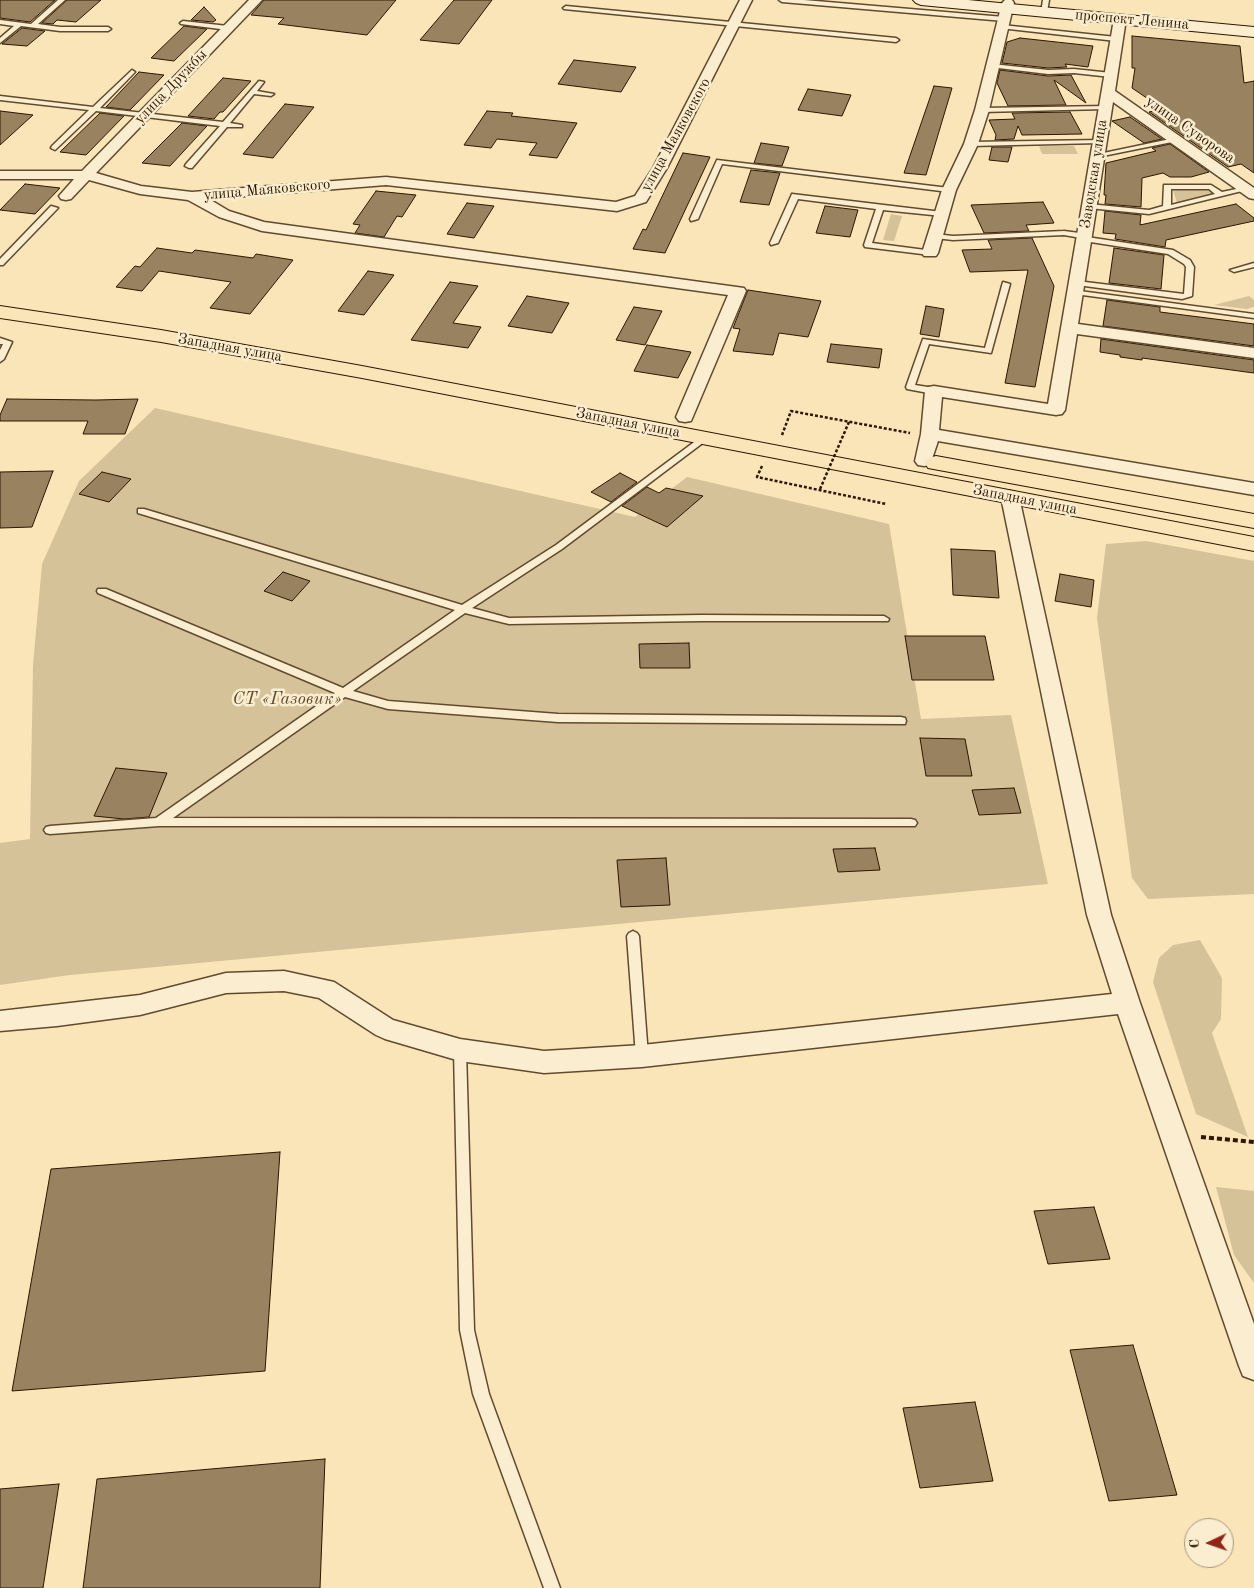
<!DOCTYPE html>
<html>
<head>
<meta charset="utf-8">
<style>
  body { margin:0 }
  #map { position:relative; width:1254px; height:1588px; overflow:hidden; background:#f9e5b7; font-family:"Old Standard TT",serif }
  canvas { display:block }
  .north { position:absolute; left:1184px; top:1518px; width:50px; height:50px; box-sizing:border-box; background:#fbeed0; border:1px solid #a9987d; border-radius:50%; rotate:267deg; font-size:14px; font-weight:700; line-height:20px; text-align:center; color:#2e1600 }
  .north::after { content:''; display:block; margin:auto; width:18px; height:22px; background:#8f2418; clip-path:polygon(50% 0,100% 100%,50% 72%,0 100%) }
</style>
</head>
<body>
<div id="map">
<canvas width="1254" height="1588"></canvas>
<div class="north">С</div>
</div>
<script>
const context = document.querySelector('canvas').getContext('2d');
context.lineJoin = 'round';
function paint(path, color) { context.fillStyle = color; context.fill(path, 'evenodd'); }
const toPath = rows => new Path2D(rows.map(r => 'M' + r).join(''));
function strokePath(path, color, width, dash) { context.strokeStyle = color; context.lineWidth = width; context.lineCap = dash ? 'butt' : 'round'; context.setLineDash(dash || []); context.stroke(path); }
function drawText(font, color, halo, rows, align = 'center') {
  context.font = font + ' "Old Standard TT",serif'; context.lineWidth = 5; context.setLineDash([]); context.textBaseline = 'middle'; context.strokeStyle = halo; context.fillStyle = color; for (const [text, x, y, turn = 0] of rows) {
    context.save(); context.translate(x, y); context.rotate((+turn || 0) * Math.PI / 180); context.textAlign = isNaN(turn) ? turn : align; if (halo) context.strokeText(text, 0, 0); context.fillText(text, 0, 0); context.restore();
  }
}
paint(toPath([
  [1039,146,1074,146,1078,154,1042,154],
  [1173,190,1208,190,1214,195,1177,203],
  [891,214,902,216,894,241,883,240],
  [1249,296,1254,300,1254,307,1247,309,1214,305],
  [155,408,635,517,687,477,889,524,921,719,1011,715,1048,884,70,975,0,985,0,843,30,839,33,665,42,564,79,481],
  [1146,541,1254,561,1254,894,1148,899,1132,878,1097,618,1106,544],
  [1200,940,1222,978,1221,1019,1212,1033,1248,1137,1196,1114,1153,982,1159,958,1173,945],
  [1216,1187,1254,1191,1254,1283,1234,1255]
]), '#d6c298');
const building = toPath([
  [0,0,55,0,30,22,0,18,0,0],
  [67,0,101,0,76,22,57,20,53,24,42,23,67,0],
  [264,0,396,0,367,35,278,24,284,18,251,15,264,0],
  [454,0,492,0,459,44,420,40,454,0],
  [204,7,216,20,213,22,191,20,204,7],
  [184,26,207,29,174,61,151,58,184,26],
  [22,28,45,31,27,46,2,44,22,28],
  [1132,36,1240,46,1244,83,1254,81,1254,173,1241,164,1228,167,1149,112,1163,109,1132,88,1135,68,1132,68,1132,36],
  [1020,38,1093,46,1088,67,1065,64,1067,67,1048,68,1002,63,1007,42,1020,38],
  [574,60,636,67,621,92,558,84,574,60],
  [1000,70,1048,76,1071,75,1086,103,1054,80,1066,105,1008,106,997,83,1000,70],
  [139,72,164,75,130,110,106,107,139,72],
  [223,78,251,81,223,112,220,112,214,119,188,116,223,78],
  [934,86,952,88,926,175,904,173,934,86],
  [808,89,851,95,842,116,798,110,808,89],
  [285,104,314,107,273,158,243,154,285,104],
  [0,111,33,115,0,145,0,111],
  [487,111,513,113,511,116,577,123,557,158,529,155,537,143,497,139,491,148,464,145,487,111],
  [1070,112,1082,134,1022,135,1018,126,1014,139,995,140,996,135,989,120,1015,119,1012,113,1070,112],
  [100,113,124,116,86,155,60,152,100,113],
  [1130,117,1162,139,1144,143,1112,121,1130,117],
  [182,123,207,126,170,166,142,163,182,123],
  [761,143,789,147,782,166,754,163,761,143],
  [1170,144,1209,172,1191,177,1170,177,1163,173,1142,178,1141,207,1105,204,1106,195,1104,195,1106,163,1156,151,1152,148,1170,144],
  [992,147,1012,147,1008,162,989,160,992,147],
  [683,153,710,157,665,253,633,249,643,229,646,230,683,153],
  [751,170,780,173,769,205,740,202,751,170],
  [25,184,60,188,35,214,0,210,25,184],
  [376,191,416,195,402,217,397,216,384,237,355,233,360,225,353,224,376,191],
  [1043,202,1054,223,1026,225,1029,231,984,233,971,205,1043,202],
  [467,203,494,206,474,238,447,234,467,203],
  [1236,204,1254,218,1254,221,1166,240,1165,247,1115,239,1116,234,1103,233,1105,211,1141,215,1140,225,1236,204],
  [825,206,858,210,850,237,816,233,825,206],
  [1032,238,1054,286,1035,387,1005,383,1028,270,970,272,962,250,992,249,988,240,1032,238],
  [157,248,192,253,195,250,253,258,256,254,293,260,250,314,210,308,231,282,159,271,142,291,116,287,135,266,140,267,157,248],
  [1114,248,1164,255,1161,289,1109,283,1114,248],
  [368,271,394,275,364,315,338,311,368,271],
  [450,282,478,286,453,323,481,327,468,348,411,340,450,282],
  [748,290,821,301,808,337,779,333,773,355,733,351,740,329,733,328,748,290],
  [527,296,569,303,552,333,508,326,527,296],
  [1107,300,1160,307,1160,312,1254,324,1254,346,1103,326,1107,300],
  [926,306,944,309,939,337,920,334,926,306],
  [634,307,662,311,645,345,616,340,634,307],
  [1101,339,1254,360,1254,373,1142,358,1142,360,1120,357,1120,355,1100,352,1101,339],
  [831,344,882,349,879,368,827,362,831,344],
  [647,345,691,352,678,378,634,371,647,345],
  [7,399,96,400,138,399,125,434,83,434,88,421,0,421,0,415,7,399],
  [53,471,32,527,0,528,0,472,53,471],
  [102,472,131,479,109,502,79,494,102,472],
  [620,473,637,482,611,502,591,492,620,473],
  [647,487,659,493,666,488,703,496,667,527,622,506,647,487],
  [951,549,995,551,999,598,953,595,951,549],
  [283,572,310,581,292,601,264,591,283,572],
  [1060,574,1094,580,1091,607,1055,601,1060,574],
  [905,636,985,636,994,680,912,680,905,636],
  [689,643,690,668,640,668,639,644,689,643],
  [920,738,965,739,972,776,926,776,920,738],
  [116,768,167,773,149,817,124,819,94,816,116,768],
  [1014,788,1021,813,979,815,972,790,1014,788],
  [875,848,880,870,838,872,833,849,875,848],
  [666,858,670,905,621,907,617,860,666,858],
  [280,1152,265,1371,12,1391,51,1169,280,1152],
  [1094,1207,1110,1259,1048,1264,1034,1211,1094,1207],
  [1133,1345,1177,1495,1109,1501,1070,1350,1133,1345],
  [975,1402,993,1481,920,1488,903,1408,975,1402],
  [325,1459,320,1588,83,1588,97,1479,325,1459],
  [59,1484,43,1588,0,1588,0,1489,59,1484]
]);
paint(building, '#98825f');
strokePath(building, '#2e1600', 1);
const lane = toPath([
  [58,0,65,0,38,24,60,27,108,27,111,29,108,31,60,31,21,26,0,43,0,38,14,26,0,24,0,20,31,24,58,0],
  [779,0,804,0,1004,17,1007,19,1004,21,782,2,779,0],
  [1043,0,1049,0,1047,12,1044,14,1041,12,1043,0],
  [566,6,896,38,899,40,896,42,564,9,563,8,566,6],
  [183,21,228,26,231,28,228,30,181,24,180,23,183,21],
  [1002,25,1116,37,1119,39,1116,41,1000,28,999,27,1002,25],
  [992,64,1048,70,1074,69,1111,73,1114,75,1111,77,1074,73,1048,74,990,67,990,65,992,64],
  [132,70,135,72,134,73,100,108,223,122,259,81,264,82,257,91,274,94,271,96,254,94,230,123,242,125,242,127,227,127,192,168,189,168,185,166,186,164,220,126,96,111,55,150,51,148,52,146,89,110,0,100,0,96,93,107,132,70],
  [1107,106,1107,108,1105,109,982,112,979,110,982,108,1107,106],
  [1175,138,1177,139,1177,141,1098,157,1094,155,1175,138],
  [1102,140,1102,142,1100,143,971,146,967,144,971,142,1102,140],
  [717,160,949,188,953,190,949,192,722,164,698,219,691,221,690,219,717,160],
  [1164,185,1211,185,1222,192,1246,187,1250,189,1149,214,1089,208,1085,206,1089,204,1149,210,1163,206,1164,185],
  [1171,189,1209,189,1215,194,1171,205,1171,189],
  [792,194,942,212,946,214,942,216,883,210,872,243,933,251,934,253,930,255,865,247,864,245,876,209,798,199,778,243,771,245,770,243,792,194],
  [51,206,58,208,3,265,0,265,0,259,51,206],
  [1064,231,1087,234,1087,237,1173,250,1190,260,1194,267,1192,296,1182,299,1077,285,1073,283,1077,281,1184,294,1186,267,1184,264,1168,254,1084,241,1081,241,1081,238,1064,235,953,240,935,238,931,236,935,234,953,236,1064,231],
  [1254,263,1254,267,1234,272,1230,270,1254,263],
  [1003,282,1010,284,991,353,929,344,915,385,934,388,938,391,934,394,907,389,906,387,923,339,985,348,1003,282],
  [1072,290,1254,314,1254,318,1075,294,1072,294,1072,290],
  [0,338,12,342,4,359,0,362,0,350,3,344,0,344,0,338],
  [705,434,708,435,708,439,562,549,472,608,509,618,701,615,884,616,889,619,888,621,701,621,509,624,465,613,353,691,388,701,558,714,901,717,905,718,906,721,905,724,558,722,388,709,345,697,173,818,911,819,915,820,917,823,915,826,159,826,50,834,46,833,44,830,46,827,50,826,156,818,335,693,98,593,97,591,98,589,106,589,343,688,455,610,138,513,138,509,144,509,462,605,556,545,705,434],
  [633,931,637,933,639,936,648,1056,647,1060,642,1061,637,1060,636,1056,627,936,629,933,633,931],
  [460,1045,465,1046,466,1050,474,1330,489,1394,560,1588,544,1588,473,1394,460,1330,454,1050,455,1046,460,1045]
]);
const street = toPath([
  [249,0,262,0,96,173,141,186,192,192,386,177,616,202,635,196,653,168,740,0,752,0,667,168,646,202,617,211,386,185,209,199,229,211,264,222,744,288,746,291,691,421,685,422,679,421,676,417,728,295,262,231,219,217,188,200,140,194,89,180,71,199,66,200,61,199,59,196,74,179,0,179,0,171,82,171,249,0],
  [1005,0,1012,0,1014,3,989,110,978,144,956,190,938,253,936,256,924,256,922,253,942,190,964,144,975,110,1002,3,1005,0],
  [1120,15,1126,19,1115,91,1254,188,1254,199,1249,198,1113,102,1078,324,1254,348,1254,358,1077,334,1065,410,1062,414,1056,415,942,397,939,430,1254,483,1254,495,938,441,930,465,924,466,918,465,915,461,921,434,925,391,928,387,934,386,1048,404,1114,19,1120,15],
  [1010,491,1017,493,1019,497,1111,915,1140,1003,1254,1324,1254,1380,1243,1376,1239,1366,1118,1014,642,1067,544,1073,460,1061,385,1039,376,1035,319,998,284,991,226,993,140,1015,57,1026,0,1031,0,1011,140,995,226,973,284,971,334,982,393,1020,460,1039,544,1051,642,1045,1112,994,1087,915,1001,497,1003,493,1010,491]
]);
const secondary = toPath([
  [913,0,968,0,1254,27,1254,37,921,5,916,3,913,0]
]);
const primary = toPath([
  [0,306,161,330,362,366,1254,537,1254,551,362,378,161,342,0,318,0,306],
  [936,456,1254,514,1254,528,928,468,925,463,928,458,936,456]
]);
strokePath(lane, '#614a2e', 3);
strokePath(street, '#614a2e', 3);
strokePath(secondary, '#2e1600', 2);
strokePath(primary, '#2e1600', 2);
strokePath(toPath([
  [782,435,791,411,910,433],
  [762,466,757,477,886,504]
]), '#2e1600', 2.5, [3, 2]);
strokePath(toPath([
  [1201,1137,1254,1142]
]), '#2e1600', 4, [5, 3]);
paint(lane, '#fbeed0');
paint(street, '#fbeed0');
paint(secondary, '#fbeed0');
paint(primary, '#f9e5b7');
strokePath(toPath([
  [820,489,849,422]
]), '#2e1600', 2.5, [3, 2]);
drawText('15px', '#2e1600', '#fbeed0', [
  ["проспект Ленина",1132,20,5],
  ["улица Дружбы",171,87,-46],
  ["улица Суворова",1190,130,35],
  ["улица Маяковского",676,135,-61],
  ["Заводская улица",1094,174,-81],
  ["улица Маяковского",267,190,-5],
  ["Западная улица",230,348,10],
  ["Западная улица",628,423,11],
  ["Западная улица",1025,500,11]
]);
drawText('italic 18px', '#604a2e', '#fbeed0', [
  ["СТ «Газовик»",287,699]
]);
</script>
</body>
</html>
